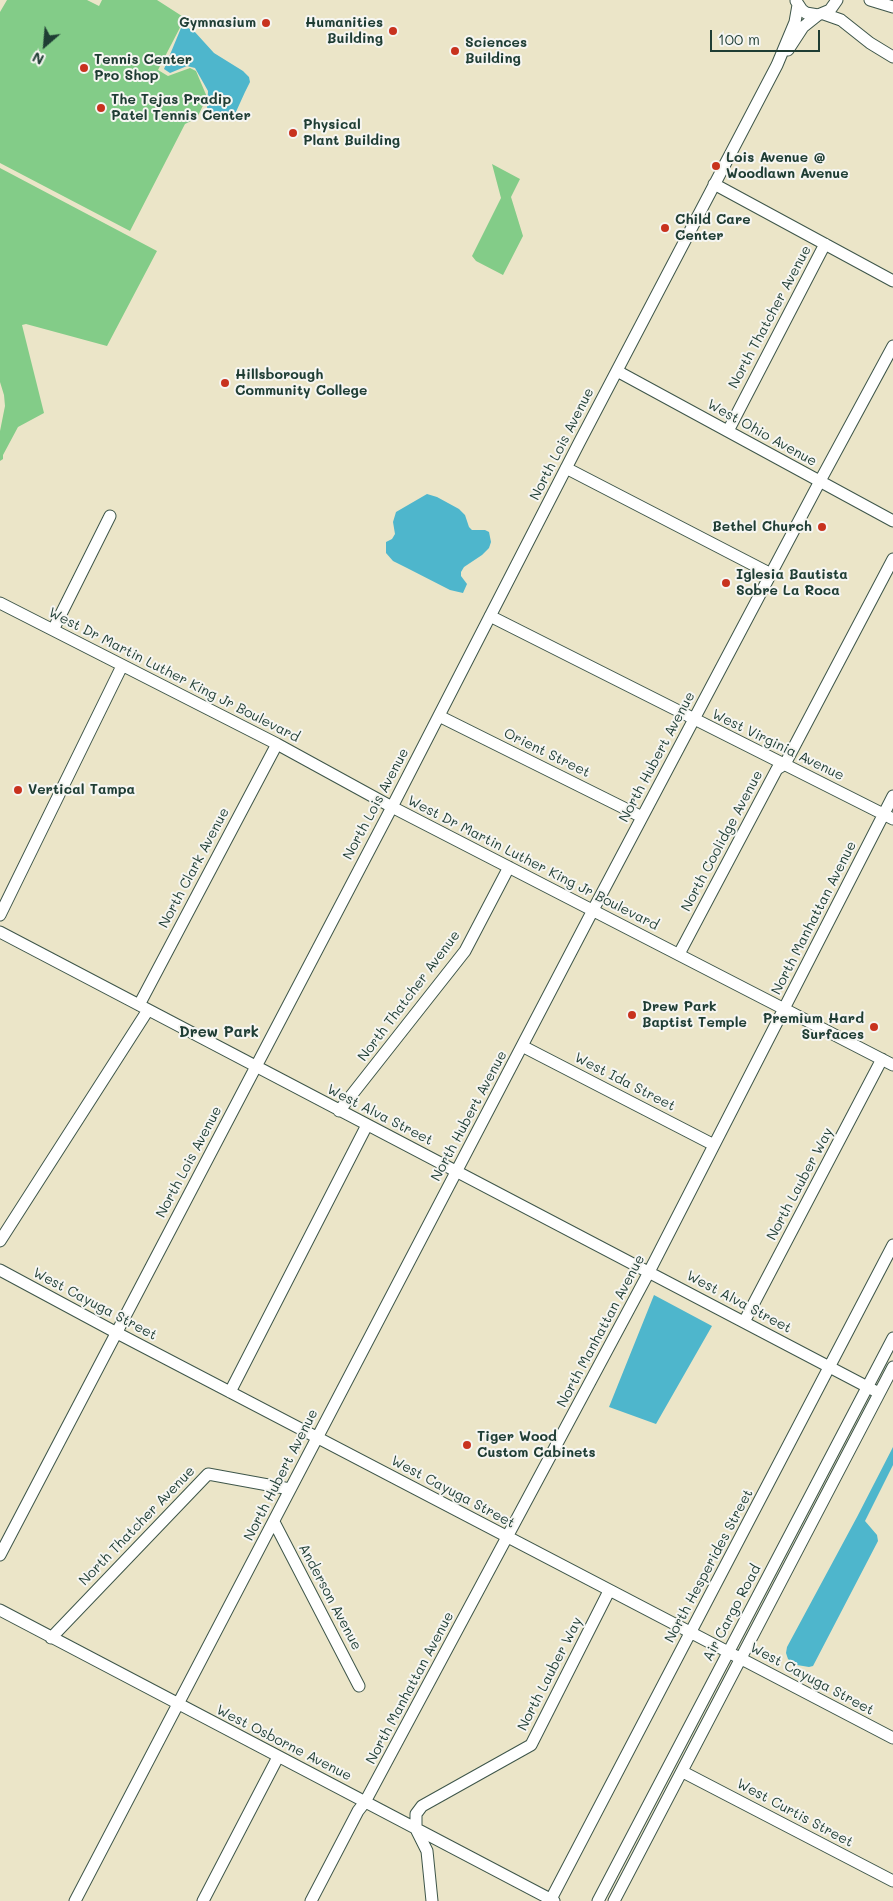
<!DOCTYPE html>
<html>
<head>
<meta charset="utf-8">
<style>
  body { margin:0 }
  #map { position:relative; width:893px; height:1901px; overflow:hidden; background:#ebe5c8; font-family:Mali,sans-serif }
  canvas { display:block }
  .north { position:absolute; left:20px; top:20px; width:50px; height:50px; -webkit-text-stroke:4px #f6f6f2; paint-order:stroke; rotate:207deg; font-size:14px; font-weight:700; line-height:20px; text-align:center; color:#1f3d34 }
  .north::after { content:''; display:block; margin:auto; width:18px; height:22px; background:#1f3d34; clip-path:polygon(50% 0,100% 100%,50% 72%,0 100%) }
  .scale { position:absolute; left:710px; top:30px; width:110px; height:22px; box-sizing:border-box; border:2px solid #1f3d34; border-top:0; padding-left:6px; font-size:15px; line-height:18px; white-space:nowrap; color:#1f3d34; -webkit-text-stroke:4px #f6f6f2; paint-order:stroke }
</style>
</head>
<body>
<div id="map">
<canvas width="893" height="1901"></canvas>
<div class="north">N</div>
<div class="scale">100 m</div>
</div>
<script>
const context = document.querySelector('canvas').getContext('2d');
context.lineJoin = 'round';
function paint(path, color) { context.fillStyle = color; context.fill(path, 'evenodd'); }
const toPath = rows => new Path2D(rows.map(r => 'M' + r).join(''));
function strokePath(path, color, width, dash) { context.strokeStyle = color; context.lineWidth = width; context.lineCap = dash ? 'butt' : 'round'; context.setLineDash(dash || []); context.stroke(path); }
function drawText(font, color, halo, rows, align = 'center') {
  context.font = font + ' Mali,sans-serif'; context.lineWidth = 4; context.setLineDash([]); context.textBaseline = 'middle'; context.strokeStyle = halo; context.fillStyle = color; for (const [text, x, y, turn = 0] of rows) {
    context.save(); context.translate(x, y); context.rotate((+turn || 0) * Math.PI / 180); context.textAlign = isNaN(turn) ? turn : align; if (halo) context.strokeText(text, 0, 0); context.fillText(text, 0, 0); context.restore();
  }
}
paint(toPath([
  [7,0,87,0,99,6,102,0,157,0,185,18,158,70,168,76,190,68,196,71,207,97,197,118,185,124,130,231,0,163,0,12],
  [492,164,520,179,511,197,523,236,503,275,476,261,472,256,501,198],
  [0,168,157,251,107,346,26,324,22,325,44,413,18,427,3,455,3,459,0,461,0,431,5,406,4,395,0,382]
]), '#83cc88');
paint(toPath([
  [186,27,194,31,214,53,243,71,249,77,250,82,245,92,235,114,230,119,217,118,207,110,208,91,195,68,187,66,170,73,164,69,181,28],
  [427,494,437,497,459,509,465,515,469,527,472,530,485,530,489,532,491,542,489,548,482,555,464,567,461,572,461,576,467,584,463,593,450,590,407,568,393,561,386,553,386,542,392,539,395,534,393,522,396,512],
  [654,1295,712,1326,656,1424,609,1407],
  [893,1447,893,1465,865,1521,877,1535,878,1541,813,1666,809,1667,797,1665,788,1659,786,1653,787,1647,857,1517]
]), '#4eb6cc');
const minor = toPath([
  [870,0,893,7],
  [796,1,802,10,806,13,818,15,830,10,837,0],
  [824,14,841,20,870,43,893,57],
  [788,50,803,27,818,15],
  [714,184,893,281],
  [617,371,893,521],
  [728,431,825,244],
  [566,468,771,574],
  [0,603,277,744,392,807,893,1065],
  [490,616,893,819],
  [53,630,110,516],
  [439,716,642,817],
  [0,915,122,666],
  [0,932,879,1393],
  [679,954,777,769,785,764,893,559],
  [139,1005,277,744],
  [522,1046,714,1145],
  [339,1111,465,951,509,867],
  [0,1241,148,1010],
  [0,1270,117,1333,893,1738],
  [744,1322,882,1059],
  [230,1392,367,1125],
  [274,1522,359,1686],
  [0,1555,392,807,579,443,777,65,795,22,798,5],
  [0,1610,554,1901],
  [51,1638,208,1474,290,1489],
  [683,1772,893,1881],
  [75,1901,593,910,820,481,893,346],
  [203,1901,278,1757],
  [311,1901,358,1811,365,1802,649,1272,893,796],
  [432,1901,427,1851,416,1829,416,1814,422,1806,531,1745,609,1591],
  [550,1901,893,1245],
  [598,1901,893,1338],
  [614,1901,893,1367]
]);
strokePath(minor, '#3e564a', 13);
strokePath(minor, '#fff', 11);
for (const [x, y, r, color] of [
  [266,23,5,"#c8321e"],
  [393,31,5,"#c8321e"],
  [455,51,5,"#c8321e"],
  [84,68,5,"#c8321e"],
  [101,108,5,"#c8321e"],
  [293,133,5,"#c8321e"],
  [716,166,5,"#c8321e"],
  [665,228,5,"#c8321e"],
  [225,383,5,"#c8321e"],
  [822,527,5,"#c8321e"],
  [726,583,5,"#c8321e"],
  [18,790,5,"#c8321e"],
  [632,1015,5,"#c8321e"],
  [874,1027,5,"#c8321e"],
  [467,1445,5,"#c8321e"]
]) { const dot = new Path2D(); dot.arc(x, y, r, 0, 2 * Math.PI); context.fillStyle = color; context.fill(dot); strokePath(dot, '#f6f6f2', 2); }
drawText('bold 14px', '#1f3d34', '#f6f6f2', [
  ["Gymnasium",256,23,"right"],
  ["Humanities",383,23,"right"],
  ["Building",383,39,"right"],
  ["Sciences",465,43],
  ["Building",465,59],
  ["Tennis Center",94,60],
  ["Pro Shop",94,76],
  ["The Tejas Pradip",111,100],
  ["Patel Tennis Center",111,116],
  ["Physical",303,125],
  ["Plant Building",303,141],
  ["Lois Avenue @",726,158],
  ["Woodlawn Avenue",726,174],
  ["Child Care",675,220],
  ["Center",675,236],
  ["Hillsborough",235,375],
  ["Community College",235,391],
  ["Bethel Church",812,527,"right"],
  ["Iglesia Bautista",736,575],
  ["Sobre La Roca",736,591],
  ["Vertical Tampa",28,790],
  ["Drew Park",642,1007],
  ["Baptist Temple",642,1023],
  ["Premium Hard",864,1019,"right"],
  ["Surfaces",864,1035,"right"],
  ["Tiger Wood",477,1437],
  ["Custom Cabinets",477,1453]
], 'left');
drawText('14px', '#1f3d34', '#f6f6f2', [
  ["North Thatcher Avenue",770,317,-62],
  ["West Ohio Avenue",762,433,29],
  ["North Lois Avenue",562,444,-63],
  ["West Dr Martin Luther King Jr Boulevard",174,675,27],
  ["West Virginia Avenue",778,745,26],
  ["Orient Street",547,753,26],
  ["North Hubert Avenue",657,757,-62],
  ["North Lois Avenue",376,804,-62],
  ["North Coolidge Avenue",722,841,-62],
  ["West Dr Martin Luther King Jr Boulevard",533,863,27],
  ["North Clark Avenue",194,868,-62],
  ["North Manhattan Avenue",814,918,-63],
  ["North Thatcher Avenue",409,996,-53],
  ["West Ida Street",625,1082,27],
  ["West Alva Street",380,1115,27],
  ["North Hubert Avenue",469,1116,-62],
  ["North Lois Avenue",189,1162,-62],
  ["North Lauber Way",800,1184,-62],
  ["West Alva Street",739,1302,28],
  ["West Cayuga Street",95,1304,28],
  ["North Manhattan Avenue",601,1331,-62],
  ["North Hubert Avenue",281,1475,-63],
  ["West Cayuga Street",453,1492,28],
  ["North Thatcher Avenue",137,1526,-46],
  ["North Hesperides Street",709,1566,-62],
  ["Anderson Avenue",330,1597,62],
  ["Air Cargo Road",732,1613,-62],
  ["North Lauber Way",550,1674,-63],
  ["West Cayuga Street",812,1679,28],
  ["North Manhattan Avenue",410,1688,-62],
  ["West Osborne Avenue",284,1743,27],
  ["West Curtis Street",795,1813,28]
]);
drawText('bold 15px', '#1f3d34', '#f6f6f2', [
  ["Drew Park",219,1032]
]);
</script>
</body>
</html>
